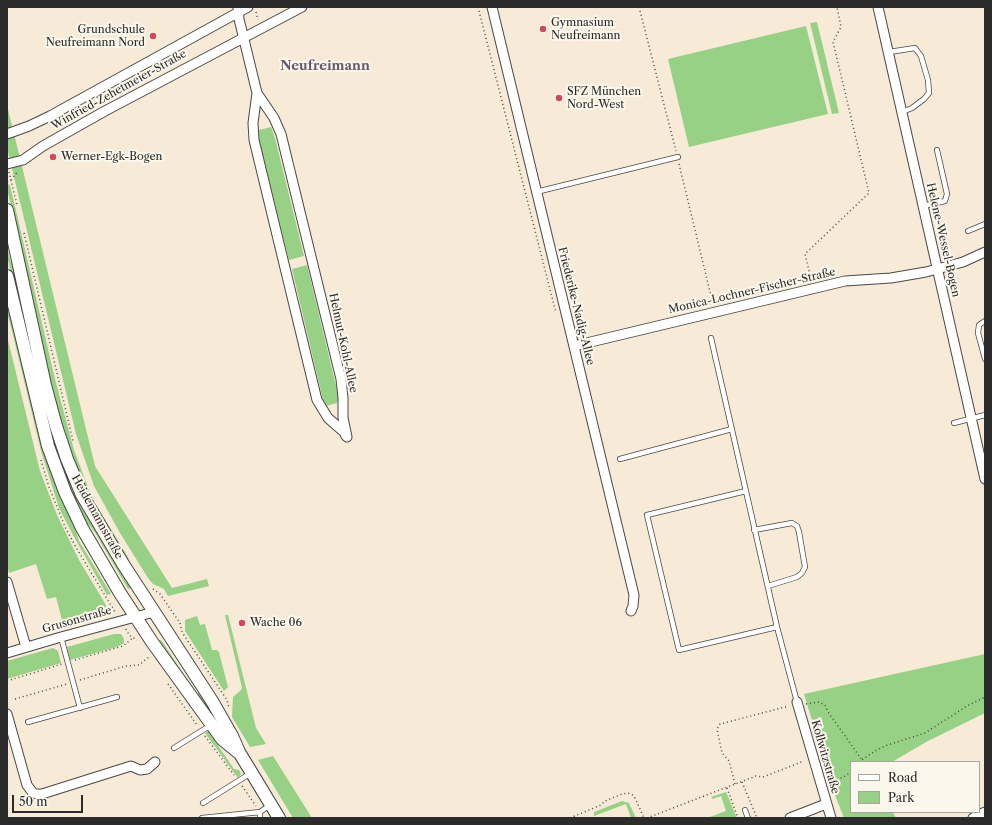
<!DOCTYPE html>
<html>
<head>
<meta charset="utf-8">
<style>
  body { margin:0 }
  #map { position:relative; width:992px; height:825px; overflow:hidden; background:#f7ebd7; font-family:"Libre Caslon Text",serif }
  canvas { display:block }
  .frame { position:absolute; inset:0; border:8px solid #2b2b2b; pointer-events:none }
  .legend { position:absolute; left:850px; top:761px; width:130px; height:52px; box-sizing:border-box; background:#fbf7ec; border:1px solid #a8a59f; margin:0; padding:5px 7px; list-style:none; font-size:12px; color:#2b2b2b }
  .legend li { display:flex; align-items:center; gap:8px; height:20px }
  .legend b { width:20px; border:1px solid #a8a59f }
  .scale { position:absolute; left:12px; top:795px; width:71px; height:18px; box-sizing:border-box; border:2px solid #2b2b2b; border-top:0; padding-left:5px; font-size:12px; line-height:14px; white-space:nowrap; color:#2b2b2b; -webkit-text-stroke:3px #fbf7ec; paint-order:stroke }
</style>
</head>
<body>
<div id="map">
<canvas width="992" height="825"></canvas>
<div class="frame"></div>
<ul class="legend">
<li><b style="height:5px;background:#fff"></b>Road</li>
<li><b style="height:11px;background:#97d185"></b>Park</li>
</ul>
<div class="scale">50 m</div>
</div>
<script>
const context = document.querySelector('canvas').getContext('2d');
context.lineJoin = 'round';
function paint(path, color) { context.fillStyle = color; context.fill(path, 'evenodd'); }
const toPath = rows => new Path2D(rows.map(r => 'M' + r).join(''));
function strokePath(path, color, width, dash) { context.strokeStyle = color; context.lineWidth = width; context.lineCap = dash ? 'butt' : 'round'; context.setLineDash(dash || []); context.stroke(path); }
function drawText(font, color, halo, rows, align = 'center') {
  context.font = font + ' "Libre Caslon Text",serif'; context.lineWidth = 4; context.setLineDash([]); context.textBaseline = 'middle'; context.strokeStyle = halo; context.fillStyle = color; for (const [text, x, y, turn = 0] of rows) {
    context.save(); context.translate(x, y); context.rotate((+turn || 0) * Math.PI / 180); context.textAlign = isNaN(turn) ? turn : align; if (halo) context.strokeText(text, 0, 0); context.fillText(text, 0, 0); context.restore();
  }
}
paint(toPath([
  [817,22,839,113,832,114,810,23],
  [806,26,828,114,689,147,668,59],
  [7,105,95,466,172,588,207,579,209,586,168,596,164,589,153,584,148,578,120,533,94,486,76,434,7,148],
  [271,127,275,138,304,256,289,260,259,140,259,130],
  [7,184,10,185,55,379,74,450,92,498,129,559,126,561,90,499,67,446,55,402,8,193],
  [7,247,11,263,17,273,49,419,131,588,128,589,96,534,90,526,84,521,59,464,43,407,7,256],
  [307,265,339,398,337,403,326,406,323,400,292,269],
  [7,298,79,541,111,594,107,595,74,537,59,508,54,492,41,451,13,335,7,312],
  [7,336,40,471,57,515,79,560,106,605,106,611,100,615,63,624,56,597,47,599,36,564,9,573,7,564],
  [225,615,228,615,256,728,266,744,250,747,232,717,233,697,241,690,242,688],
  [197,616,200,625,205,624,212,650,217,650,219,652,228,687,224,691,185,631,185,620],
  [114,634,121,634,124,639,124,643,117,647,70,660,67,647],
  [161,640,195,691,203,697,229,738,157,641],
  [53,648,58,651,61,663,7,679,7,661],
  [985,654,985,713,926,742,892,762,851,762,851,812,893,812,896,818,844,818,833,790,804,694],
  [208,731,234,769,239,770,241,774,238,778,205,733],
  [273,756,312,818,293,818,258,760],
  [726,792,737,818,707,818,726,811,721,796,713,799,711,797],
  [622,801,629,803,636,818,631,818,626,804,594,816,594,812]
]), '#97d185');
const service = toPath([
  [889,52,915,48,921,56,928,80,929,93,924,99,912,108,902,112],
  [536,192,678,157],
  [923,206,945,201,947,194,937,150],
  [968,231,985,224],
  [985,321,979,325,978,333,985,359],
  [711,338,777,627,797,702],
  [954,423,985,415],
  [620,459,732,429],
  [746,491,647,515,679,650,777,627],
  [754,530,792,523,797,526,799,532,805,567,802,573,797,577,768,586],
  [61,637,80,708],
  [28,722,117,697],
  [174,748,211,725],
  [203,803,251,773],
  [745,810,748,818],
  [202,818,260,812,270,805],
  [260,818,260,812]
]);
const minor = toPath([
  [238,7,239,19,257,93,274,118,281,134,341,379,343,398,343,418,347,437],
  [492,7,634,595,633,606,631,611],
  [878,7,985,479],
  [257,93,253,123,254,140,317,400,328,418,344,432,346,436],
  [7,134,29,126,50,116,248,7],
  [7,164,23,160,43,146,105,111,302,7],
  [574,346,845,281,891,278,926,272,963,262,985,252],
  [7,582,26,647],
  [7,653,61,637,154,612],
  [797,702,831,818],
  [7,714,27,785,33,793,37,794,42,794,131,766,140,770,147,769,155,762],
  [790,818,826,804],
  [973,818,985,812]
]);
const secondary = toPath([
  [7,210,45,385,56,426,67,459,82,495,123,564,212,701,232,736,239,752,279,818],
  [7,276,48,446,65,492,82,528,120,593,152,642,222,739,238,752]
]);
strokePath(service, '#4a4845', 6);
strokePath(minor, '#4a4845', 11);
strokePath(secondary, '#4a4845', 14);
strokePath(toPath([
  [478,7,556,313],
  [639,7,676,151],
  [256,12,258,20],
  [679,164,713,304],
  [9,172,17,205],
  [7,180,11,180,18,171],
  [24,233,73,441],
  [811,279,805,254,869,193,833,42,841,27,837,7],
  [41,460,49,487,66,529,77,549,115,612],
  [153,589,160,594,180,623,182,632,227,700,229,708],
  [108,614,113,608],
  [126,629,129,635,137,640],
  [75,660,123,646,134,637],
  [80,680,126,666,139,665,149,657],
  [7,681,62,664],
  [168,684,197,725],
  [15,699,67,684],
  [806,704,819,702,825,705,828,712,862,760],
  [205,736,234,775],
  [859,762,875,751,885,746,925,733,967,706,985,697],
  [742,782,757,818],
  [735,784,729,761,722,753,717,729,720,724,789,706],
  [830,784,847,775,851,771],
  [242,786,256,806],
  [727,788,738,818],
  [570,818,601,805,605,801,622,794,628,793,633,795,636,800,644,818],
  [647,818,756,776,763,777,804,761]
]), '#4a4845', 1.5, [1, 3]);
strokePath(service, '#fff', 4.5);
strokePath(minor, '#fff', 9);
strokePath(secondary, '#fff', 12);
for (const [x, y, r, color] of [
  [543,29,4,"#d1495b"],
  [153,36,4,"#d1495b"],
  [559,98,4,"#d1495b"],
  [53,157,4,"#d1495b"],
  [242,623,4,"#d1495b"]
]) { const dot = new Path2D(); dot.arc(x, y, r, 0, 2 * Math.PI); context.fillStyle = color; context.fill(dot); strokePath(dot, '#fbf7ec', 1.5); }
drawText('11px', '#2b2b2b', '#fbf7ec', [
  ["Gymnasium",551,23],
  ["Neufreimann",551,36],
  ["Grundschule",145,30,"right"],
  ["Neufreimann Nord",145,43,"right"],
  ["SFZ München",567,92],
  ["Nord-West",567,105],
  ["Werner-Egk-Bogen",61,157],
  ["Wache 06",250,623]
], 'left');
drawText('11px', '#2b2b2b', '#fbf7ec', [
  ["Winfried-Zehetmeier-Straße",119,90,-29],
  ["Helene-Wessel-Bogen",943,240,77],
  ["Monica-Lochner-Fischer-Straße",752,291,-13],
  ["Friederike-Nadig-Allee",576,306,76],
  ["Helmut-Kohl-Allee",343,343,78],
  ["Heidemannstraße",97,517,61],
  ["Grusonstraße",77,620,-16],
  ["Kollwitzstraße",825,757,74]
]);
drawText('bold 13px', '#69566a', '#fbf7ec', [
  ["Neufreimann",325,66]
]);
</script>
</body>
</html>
